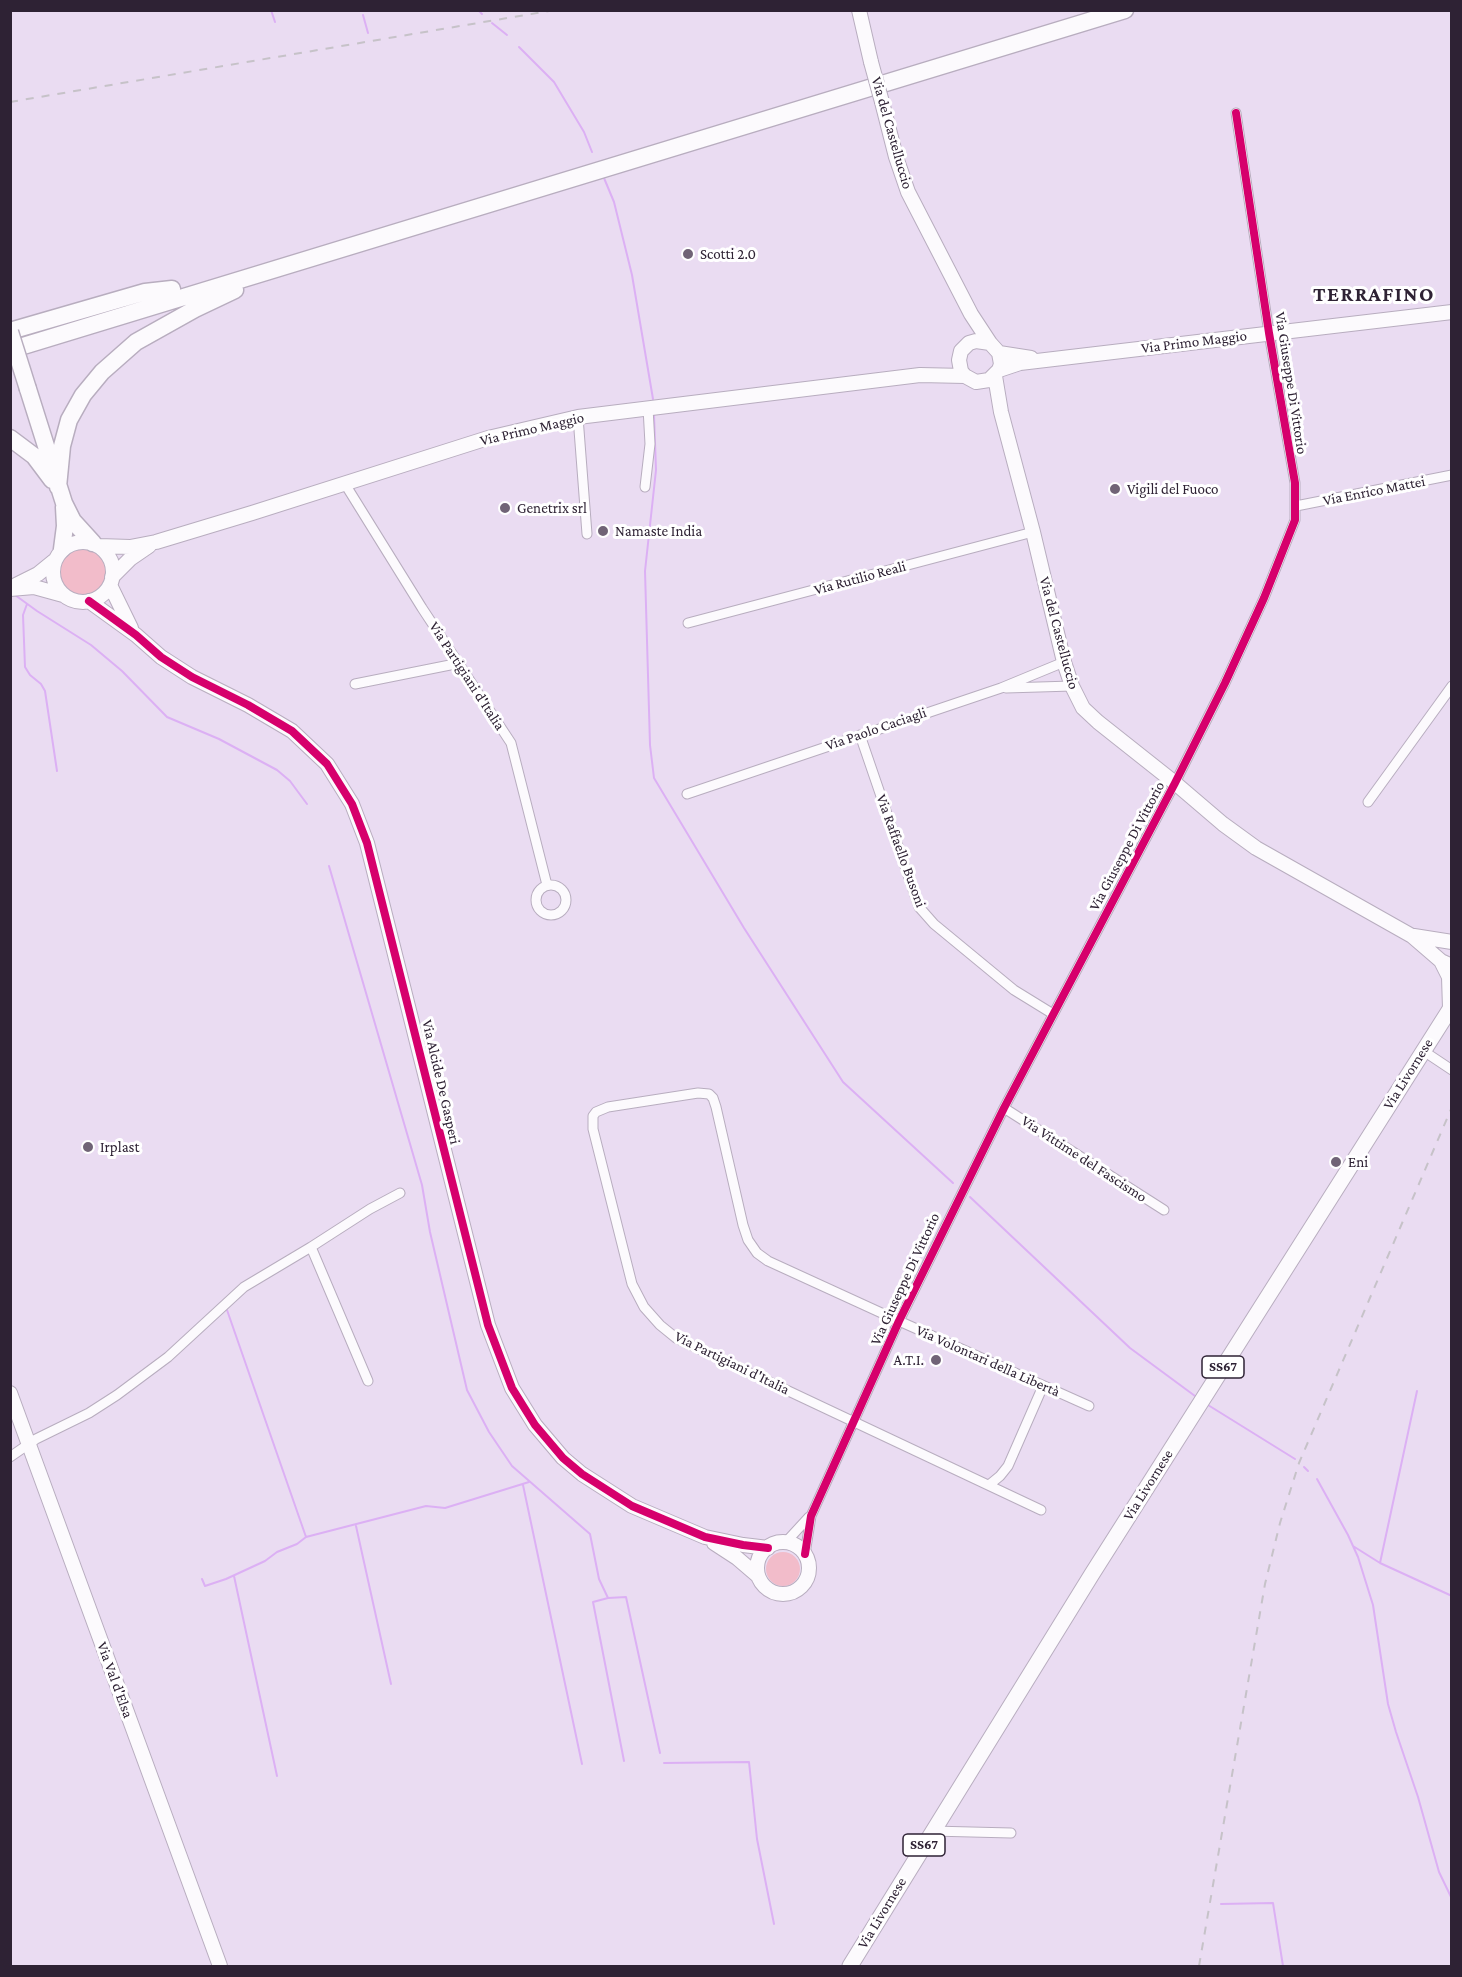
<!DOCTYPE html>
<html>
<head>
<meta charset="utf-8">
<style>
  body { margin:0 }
  #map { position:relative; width:1462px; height:1977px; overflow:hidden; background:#eadcf2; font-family:"Crimson Pro",serif }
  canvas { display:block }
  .frame { position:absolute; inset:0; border:12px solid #2e2234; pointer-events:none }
</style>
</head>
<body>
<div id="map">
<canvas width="1462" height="1977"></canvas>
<div class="frame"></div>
</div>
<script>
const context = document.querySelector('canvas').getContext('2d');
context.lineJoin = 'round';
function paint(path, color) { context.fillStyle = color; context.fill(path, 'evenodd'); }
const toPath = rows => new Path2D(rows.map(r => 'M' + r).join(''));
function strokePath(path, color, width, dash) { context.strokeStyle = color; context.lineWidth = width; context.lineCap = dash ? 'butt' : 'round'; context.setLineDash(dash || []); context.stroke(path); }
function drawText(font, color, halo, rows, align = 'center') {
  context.font = font + ' "Crimson Pro",serif'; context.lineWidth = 6; context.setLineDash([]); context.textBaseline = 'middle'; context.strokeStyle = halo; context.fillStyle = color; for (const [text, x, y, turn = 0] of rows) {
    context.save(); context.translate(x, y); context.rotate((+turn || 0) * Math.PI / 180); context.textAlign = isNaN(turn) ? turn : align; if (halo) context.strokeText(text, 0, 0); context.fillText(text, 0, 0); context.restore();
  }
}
paint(toPath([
  '58 572a25 25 0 1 1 50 0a25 25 0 1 1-50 0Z',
  '766 1569a17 17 0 1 1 34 0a17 17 0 1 1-34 0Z'
]), '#f2bcca');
strokePath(toPath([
  [271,10,275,22],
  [478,10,482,14],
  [363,15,368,33],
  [492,23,507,35],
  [519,47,554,82,584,132,592,152],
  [604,178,614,202,632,275,653,399],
  [654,415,656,470,645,571,650,745,654,778,744,928,843,1082,953,1183],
  [15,595,37,611,91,645,122,671,167,717,219,739,277,770,290,781,307,804],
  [27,604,23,615,25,667,30,675,41,684,45,691,57,771],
  [329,866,422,1185,430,1232,467,1390,489,1432,512,1466,590,1534,599,1579,608,1598],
  [970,1197,1130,1348,1195,1396],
  [227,1310,306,1537],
  [1208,1405,1295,1459],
  [1304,1467,1308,1471],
  [1317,1479,1348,1535,1358,1557,1373,1605,1388,1704,1396,1732,1418,1797,1439,1872,1452,1899],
  [523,1485,582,1764],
  [356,1526,391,1684],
  [1353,1546,1380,1563,1452,1596],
  [1380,1563,1417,1391],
  [234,1576,277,1776],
  [202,1579,205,1586,226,1579,265,1561,277,1552,297,1544,306,1537,426,1506,445,1508,529,1482],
  [624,1761,593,1602,608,1598,626,1597,660,1753],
  [664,1763,749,1762,757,1839,774,1924],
  [1221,1904,1273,1903,1283,1966]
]), '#dcb0f4', 2);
const street = toPath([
  [578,417,587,534],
  [345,484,422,608,511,743,547,885],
  [645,487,650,444,648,408],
  [1296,506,1452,475],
  [688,623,1033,532],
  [355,684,460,663],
  [1006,688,1072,686],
  [860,735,919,907,934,924,1014,990,1053,1014],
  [687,794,1001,688,1064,662],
  [1368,802,1452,686],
  '536 900a15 15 0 1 1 30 0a15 15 0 1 1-30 0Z',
  [1422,1050,1452,1070],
  [1004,1108,1164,1210],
  [311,1247,370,1209,400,1193],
  [10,1457,36,1439,89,1413,117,1395,168,1357,244,1287,311,1247,368,1381],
  [989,1485,1000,1476,1008,1466,1043,1386],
  [1041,1510,676,1338,660,1325,644,1307,632,1284,593,1129,593,1116,596,1112,608,1107,698,1093,709,1094,713,1098,716,1107,743,1225,748,1240,757,1253,768,1261,899,1321,1089,1406],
  [786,1542,809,1517],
  [805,1554,811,1516,899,1321,1004,1108,1175,783,1225,683,1264,598,1295,520,1295,483,1269,333,1236,113],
  [932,1831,1011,1833]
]);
const secondary = toPath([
  [859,10,871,62],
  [882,102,896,157,908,192,971,314,990,343],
  [999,353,1001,364,999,370,989,380,976,382,965,376,961,371,959,360,961,351,969,343,976,341,990,343,999,353,1031,358],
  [999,370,1020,363,1452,312],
  [995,376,1001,412,1033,532,1064,662,1072,686,1083,708,1098,722,1175,783,1223,824,1256,848,1412,936,1441,961,1452,966],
  '53 572a30 30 0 1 1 60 0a30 30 0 1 1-60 0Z',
  [99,546,130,547,156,542,252,513,488,438,578,417,920,375,965,376],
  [112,577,130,559,149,546],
  [16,585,38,574,54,561],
  [110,585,131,628],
  [10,589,34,587,63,595],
  [89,601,136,635,161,657,192,677,248,705,292,731,327,764,352,804,367,843,488,1325,512,1388,535,1425,563,1458,582,1474,632,1506,705,1537,743,1545,768,1548],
  [1414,936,1452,942],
  [1441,961,1449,977,1450,1008],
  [10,1393,220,1966],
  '757 1568a26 26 0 1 1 52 0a26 26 0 1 1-52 0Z',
  [714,1543,737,1558,758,1576]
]);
const primary = toPath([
  [850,1966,1092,1574,1452,1006]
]);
const highway = toPath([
  [10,331,145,292,172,289],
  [10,350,1125,10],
  [28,389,64,503,73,521,93,543],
  [10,438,34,456,52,480],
  [58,487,62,446,69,420,83,395,102,372,136,342,195,309,235,290],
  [62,549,65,526,64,507]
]);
strokePath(street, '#b8adbf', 11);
strokePath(secondary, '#b8adbf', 16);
strokePath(primary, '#b8adbf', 17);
strokePath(highway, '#b8adbf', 19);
strokePath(street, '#fcfafd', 9);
strokePath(secondary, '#fcfafd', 14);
strokePath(primary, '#fcfafd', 15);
strokePath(highway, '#fcfafd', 16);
strokePath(toPath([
  [10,102,555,10],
  [1199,1966,1265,1584,1280,1523,1299,1463,1452,1107]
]), '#c6c2c8', 2, [8, 8]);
const secondaryBridge = toPath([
  [871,62,882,102]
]);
const highwayBridge = toPath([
  [10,332,28,389]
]);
strokePath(secondaryBridge, '#b8adbf', 16, []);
strokePath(highwayBridge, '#b8adbf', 19, []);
strokePath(secondaryBridge, '#fcfafd', 14);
strokePath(highwayBridge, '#fcfafd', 16);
strokePath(toPath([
  [89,601,136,635,161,657,192,677,248,705,292,731,327,764,352,804,367,843,488,1325,512,1388,535,1425,563,1458,582,1474,632,1506,705,1537,743,1545,768,1548],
  [805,1554,811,1516,899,1321,1004,1108,1175,783,1225,683,1264,598,1295,520,1295,483,1269,333,1236,113]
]), '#d6006c', 8);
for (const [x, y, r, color] of [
  [688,254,6,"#706376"],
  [1115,489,6,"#706376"],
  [505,508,6,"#706376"],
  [603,531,6,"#706376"],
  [88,1147,6,"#706376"],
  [1336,1162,6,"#706376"],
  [936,1360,6,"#706376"]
]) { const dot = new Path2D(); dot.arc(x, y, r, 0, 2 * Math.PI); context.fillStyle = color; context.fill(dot); strokePath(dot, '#fff', 2); }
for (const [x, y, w] of [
  [1223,1367,42],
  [924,1845,42]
]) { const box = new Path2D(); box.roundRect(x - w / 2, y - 11, w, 22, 4.5); context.fillStyle = '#fff'; context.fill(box); strokePath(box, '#2e2234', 1.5); }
drawText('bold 14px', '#2e2234', null, [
  ["SS67",1223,1367],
  ["SS67",924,1845]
]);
drawText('15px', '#2e2234', '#fff', [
  ["Via del Castelluccio",892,133,74],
  ["Via Primo Maggio",1194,342,-7],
  ["Via Giuseppe Di Vittorio",1291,383,81],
  ["Via Primo Maggio",532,429,-13],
  ["Via Enrico Mattei",1374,491,-11],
  ["Via Rutilio Reali",860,578,-15],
  ["Via del Castelluccio",1059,633,75],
  ["Via Partigiani d'Italia",467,676,57],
  ["Via Paolo Caciagli",876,729,-19],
  ["Via Giuseppe Di Vittorio",1127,846,-62],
  ["Via Raffaello Busoni",901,851,70],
  ["Via Livornese",1408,1074,-58],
  ["Via Alcide De Gasperi",441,1082,77],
  ["Via Vittime del Fascismo",1084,1159,33],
  ["Via Giuseppe Di Vittorio",905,1279,-65],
  ["Via Volontari della Libertà",988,1361,24],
  ["Via Partigiani d'Italia",732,1363,26],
  ["Via Livornese",1148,1485,-58],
  ["Via Val d'Elsa",115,1680,70],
  ["Via Livornese",882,1913,-59]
]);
drawText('15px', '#2e2234', '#fff', [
  ["Scotti 2.0",700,254],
  ["Vigili del Fuoco",1127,489],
  ["Genetrix srl",517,508],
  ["Namaste India",615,531],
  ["Irplast",100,1147],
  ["Eni",1348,1162],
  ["A.T.I.",924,1360,"right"]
], 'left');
context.letterSpacing = '1.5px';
drawText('bold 21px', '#2e2234', '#fff', [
  ["TERRAFINO",1374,295]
]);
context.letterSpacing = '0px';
</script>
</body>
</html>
